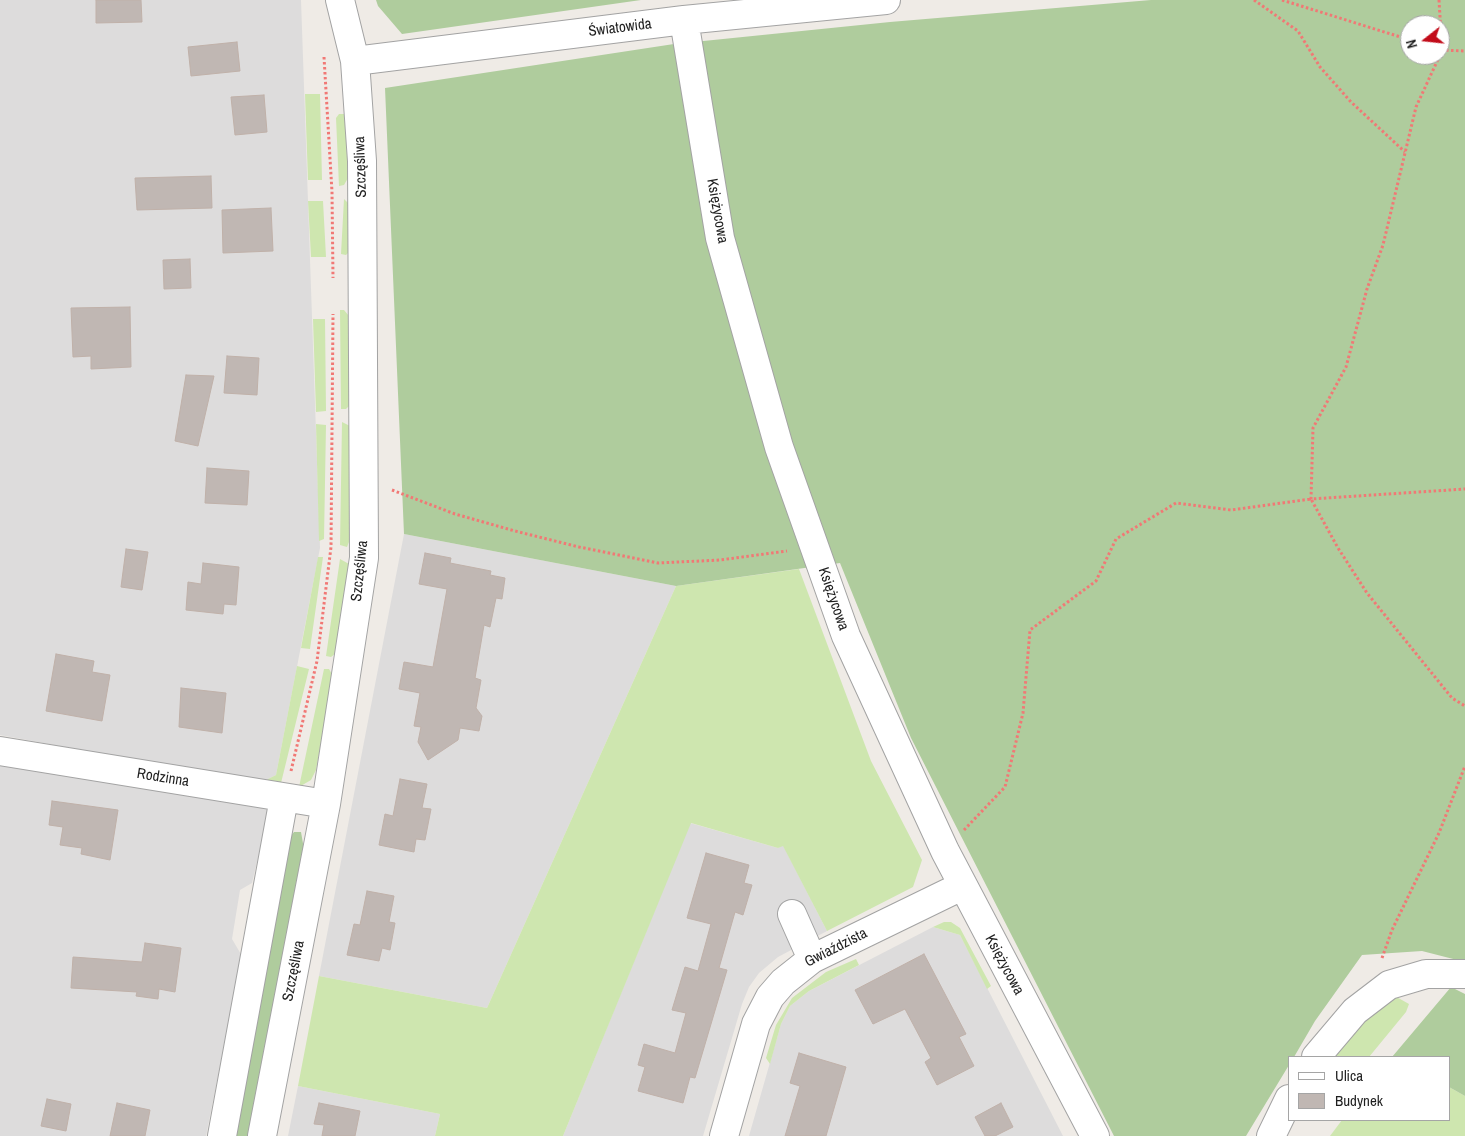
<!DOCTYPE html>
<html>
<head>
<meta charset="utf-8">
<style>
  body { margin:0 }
  #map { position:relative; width:1465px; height:1136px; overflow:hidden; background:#efebe6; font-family:"Archivo Narrow",sans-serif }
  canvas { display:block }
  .legend { position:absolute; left:1288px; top:1056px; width:162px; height:65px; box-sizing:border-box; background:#fff; border:1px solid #a5a5a5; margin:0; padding:6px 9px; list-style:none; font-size:15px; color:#1f1f1f }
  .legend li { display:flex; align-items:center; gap:10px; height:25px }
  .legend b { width:25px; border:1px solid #a5a5a5 }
  .north { position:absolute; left:1400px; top:15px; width:50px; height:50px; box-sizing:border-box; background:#fff; border:1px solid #a5a5a5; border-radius:50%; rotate:254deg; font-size:14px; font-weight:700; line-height:20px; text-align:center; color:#1f1f1f }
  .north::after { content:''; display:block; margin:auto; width:18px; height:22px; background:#c20c1a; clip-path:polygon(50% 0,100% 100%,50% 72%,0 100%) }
</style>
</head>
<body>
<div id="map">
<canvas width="1465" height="1136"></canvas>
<ul class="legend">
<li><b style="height:6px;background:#fff"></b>Ulica</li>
<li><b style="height:14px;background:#c0b7b3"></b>Budynek</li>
</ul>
<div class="north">N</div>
</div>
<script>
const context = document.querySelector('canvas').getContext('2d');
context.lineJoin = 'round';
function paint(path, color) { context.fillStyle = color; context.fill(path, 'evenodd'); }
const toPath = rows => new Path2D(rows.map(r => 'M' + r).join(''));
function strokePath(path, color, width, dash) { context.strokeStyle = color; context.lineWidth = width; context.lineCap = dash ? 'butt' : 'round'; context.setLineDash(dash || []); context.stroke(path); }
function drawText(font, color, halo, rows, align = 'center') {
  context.font = font + ' "Archivo Narrow",sans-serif'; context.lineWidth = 4.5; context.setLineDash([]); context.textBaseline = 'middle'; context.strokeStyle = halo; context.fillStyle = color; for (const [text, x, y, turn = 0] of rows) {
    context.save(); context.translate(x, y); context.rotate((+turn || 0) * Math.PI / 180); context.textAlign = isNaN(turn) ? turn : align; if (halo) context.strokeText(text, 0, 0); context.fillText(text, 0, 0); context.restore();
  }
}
paint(toPath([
  [0,0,301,0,320,548,276,775,260,783,0,735],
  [404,534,676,586,487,1008,319,976],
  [0,764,270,807,252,883,240,890,232,939,242,956,206,1136,0,1136],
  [690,823,778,848,783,845,827,931,778,957,759,973,749,987,742,1004,703,1136,563,1136],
  [933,927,960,935,1063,1136,749,1136,781,1024,790,1006,809,991],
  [298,1086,440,1114,435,1136,288,1136]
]), '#dddcdc');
paint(toPath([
  [305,94,320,94,322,180,308,180],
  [339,114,345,114,348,178,344,185,339,186,336,118],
  [344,199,348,203,350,251,346,255,341,254],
  [308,201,323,201,326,257,311,257],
  [340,310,344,310,349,316,350,405,346,409,341,409],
  [313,319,325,319,326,411,316,412],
  [342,422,350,426,349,542,347,547,340,545],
  [316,424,326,425,324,539,319,541],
  [318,557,323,557,310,649,301,648],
  [340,559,349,564,336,653,331,657,326,656],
  [799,569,871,761,922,860,913,887,827,931,783,846,778,848,691,823,563,1136,435,1136,440,1114,298,1086,319,976,487,1008,676,586],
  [297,666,309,669,281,783,260,783,276,775],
  [324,669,329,669,333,676,316,770,311,780,299,787],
  [944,922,951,922,960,928,991,986,987,989,960,935,933,927],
  [856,959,859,965,809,991,790,1006,781,1024,770,1064,766,1058,776,1025,792,998,826,972],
  [1393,995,1409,1004,1406,1012,1369,1057,1335,1057,1343,1041],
  [1449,1087,1465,1096,1465,1136,1330,1136,1342,1120,1449,1120]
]), '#cee6af');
paint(toPath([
  [376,0,641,0,402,34,378,6],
  [1151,0,1465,0,1465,962,1422,951,1362,955,1315,1021,1294,1057,1289,1057,1289,1065,1246,1136,1114,1136,911,738,840,563,676,586,404,534,385,88,674,44,890,22],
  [1410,25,1440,25,1440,55,1410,55],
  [294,832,301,832,304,849,249,1136,229,1136,290,837],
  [1451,987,1465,994,1465,1096,1449,1087,1449,1057,1392,1057]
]), '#afcc9d');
const building = toPath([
  [96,0,141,0,142,22,96,23,96,0],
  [237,42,240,71,191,76,188,47,237,42],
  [264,95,267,132,235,135,231,97,264,95],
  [211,176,212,208,137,210,135,178,211,176],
  [271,208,273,251,223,253,222,210,271,208],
  [190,259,191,288,164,289,163,260,190,259],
  [130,307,131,367,91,369,91,356,73,357,71,308,130,307],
  [227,356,259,358,257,395,224,393,227,356],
  [186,375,214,376,198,446,175,441,186,375],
  [207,468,249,471,247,505,205,503,207,468],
  [126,549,148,552,142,590,121,587,126,549],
  [425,553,451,558,450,563,491,571,490,575,505,578,502,599,496,598,490,627,484,625,475,678,481,680,476,708,482,716,479,731,460,728,458,740,428,760,418,742,421,727,414,726,420,693,399,689,404,662,433,667,447,589,419,584,425,553],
  [203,563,239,567,236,605,224,604,223,614,186,610,188,582,201,584,203,563],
  [56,654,94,661,92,672,110,675,102,721,46,711,56,654],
  [181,688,226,693,222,733,179,727,181,688],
  [400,779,427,784,422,808,431,809,425,840,416,839,414,852,379,845,385,814,393,816,400,779],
  [52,801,118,810,110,860,81,854,82,848,60,845,63,827,49,825,52,801],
  [706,853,749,865,744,883,752,885,743,915,735,912,719,968,727,970,695,1078,690,1077,683,1103,638,1091,645,1067,638,1065,644,1044,675,1053,686,1013,672,1010,685,967,698,971,711,924,687,918,706,853],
  [367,891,394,896,389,922,395,923,390,950,382,948,379,961,347,955,354,924,360,925,367,891],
  [145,943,181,948,175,992,159,989,158,999,136,996,137,992,71,988,73,957,142,962,145,943],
  [924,954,966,1034,959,1037,974,1066,937,1085,925,1062,931,1058,905,1009,873,1024,855,990,924,954],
  [799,1053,846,1067,826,1136,785,1136,800,1086,790,1083,799,1053],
  [47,1099,71,1104,66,1131,41,1126,47,1099],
  [117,1103,150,1110,145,1136,110,1136,117,1103],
  [319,1103,360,1111,355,1136,322,1136,324,1125,314,1124,319,1103],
  [1001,1103,1013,1127,995,1136,985,1136,975,1117,1001,1103]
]);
paint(building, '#c0b7b3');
strokePath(building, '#c0b1a9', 1);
const minor = toPath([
  [684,20,720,238,779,447,846,636,945,851,1095,1136],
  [355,61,684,20,886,0],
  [0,751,326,804],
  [792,914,812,959],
  [1316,1057,1355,1011,1389,985,1426,974,1465,974],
  [222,1136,284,798],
  [262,1136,326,804,364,558,362,161,355,61,340,0],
  [724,1136,756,1024,770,997,783,982,812,959,962,886],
  [1271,1136,1289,1099]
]);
strokePath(minor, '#a3a3a3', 30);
strokePath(toPath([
  [1254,0,1298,31,1320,67,1351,102,1405,152],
  [1282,0,1410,40],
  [1439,0,1442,50,1440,54],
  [1441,50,1465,51],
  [1440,55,1416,107,1383,245,1367,289,1346,367,1313,428,1311,499,1465,489],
  [324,57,332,192,333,278],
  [392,490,455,514,515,531,579,547,658,563,720,560,787,551],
  [291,771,317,661,331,547,333,314],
  [964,830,1005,787,1023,713,1030,630,1096,581,1116,539,1176,503,1231,510,1311,499,1338,548,1367,593,1452,698,1465,706],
  [1382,958,1392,930,1439,833,1465,766]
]), '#f17875', 3, [2.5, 2.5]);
strokePath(minor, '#fff', 28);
drawText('15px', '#1f1f1f', '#fff', [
  ["Światowida",620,28,-7],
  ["Szczęśliwa",361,167,-92],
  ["Księżycowa",717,211,80],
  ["Szczęśliwa",360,571,-84],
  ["Księżycowa",833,599,71],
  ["Rodzinna",163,778,9],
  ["Gwiaździsta",836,948,-27],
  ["Księżycowa",1004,965,62],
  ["Szczęśliwa",294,971,-79]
]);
</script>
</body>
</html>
